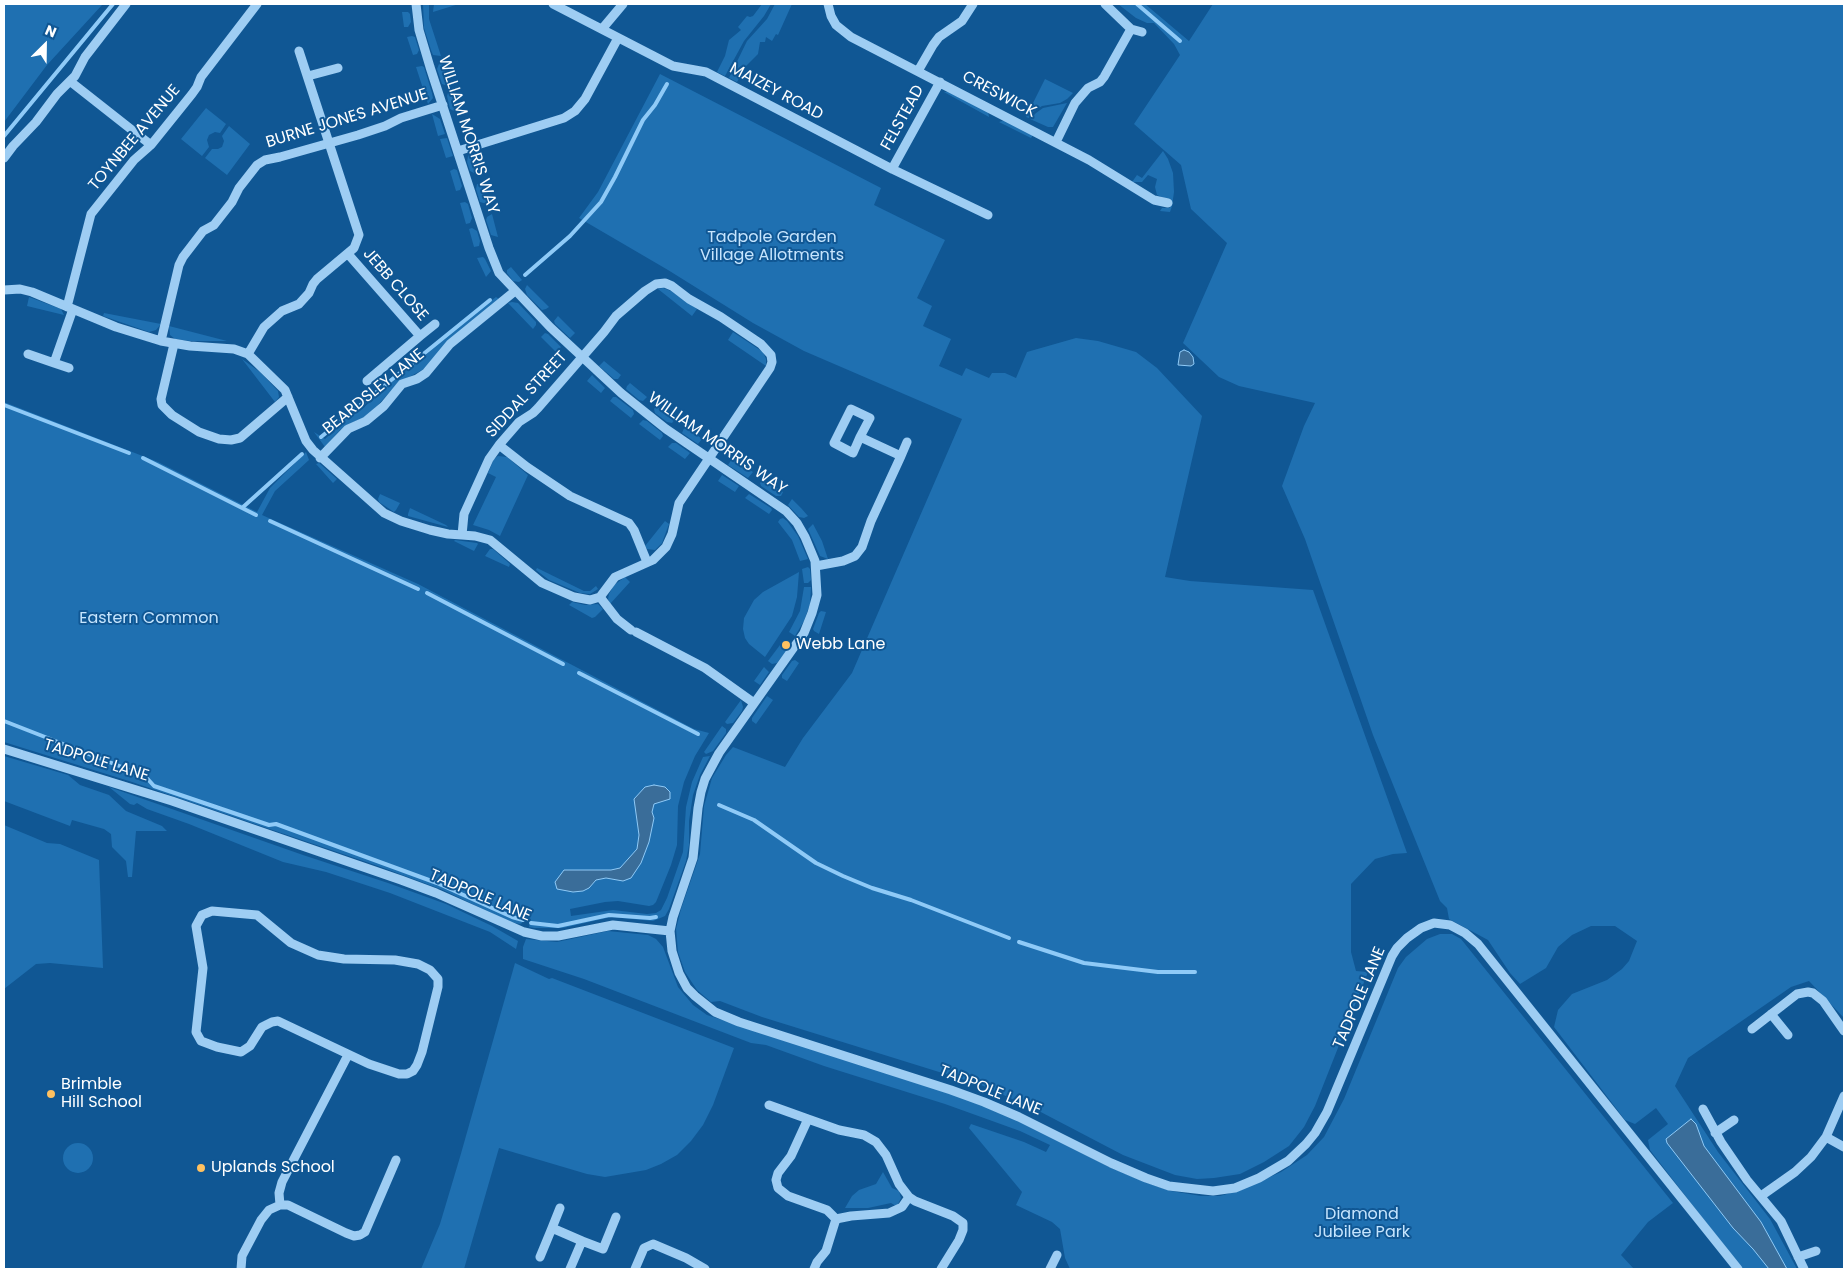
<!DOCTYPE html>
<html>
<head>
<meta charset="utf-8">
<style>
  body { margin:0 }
  #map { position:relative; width:1848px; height:1273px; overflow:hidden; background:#105794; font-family:Poppins,sans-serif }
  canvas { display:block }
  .frame { position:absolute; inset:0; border:5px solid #fff; pointer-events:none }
  .north { position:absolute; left:20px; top:20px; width:50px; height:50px; -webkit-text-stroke:4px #105794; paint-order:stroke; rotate:23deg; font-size:14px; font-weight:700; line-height:20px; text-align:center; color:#fff }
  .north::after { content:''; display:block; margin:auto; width:18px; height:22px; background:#fff; clip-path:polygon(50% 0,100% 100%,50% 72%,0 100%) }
</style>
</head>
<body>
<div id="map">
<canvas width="1848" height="1273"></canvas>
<div class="frame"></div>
<div class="north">N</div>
</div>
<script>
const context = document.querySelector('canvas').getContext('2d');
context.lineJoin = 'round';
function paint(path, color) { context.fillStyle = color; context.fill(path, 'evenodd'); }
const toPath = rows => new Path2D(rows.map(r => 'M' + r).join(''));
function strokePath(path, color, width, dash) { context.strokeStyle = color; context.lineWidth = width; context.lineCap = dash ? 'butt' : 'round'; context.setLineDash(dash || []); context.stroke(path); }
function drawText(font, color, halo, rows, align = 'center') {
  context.font = font + ' Poppins,sans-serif'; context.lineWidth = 4; context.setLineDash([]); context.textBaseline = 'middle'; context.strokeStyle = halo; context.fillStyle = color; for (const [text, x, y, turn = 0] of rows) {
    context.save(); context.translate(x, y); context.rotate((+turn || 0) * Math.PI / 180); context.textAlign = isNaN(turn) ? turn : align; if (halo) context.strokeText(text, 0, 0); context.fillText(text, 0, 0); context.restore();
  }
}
paint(toPath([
  [4,4,102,5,47,65,4,122],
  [423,4,429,4,429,19,441,56,433,55,431,50,424,28],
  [434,4,459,4,433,12],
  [762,4,771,4,764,16,744,41,725,76,717,72,725,56,729,40,741,30,738,27,747,16,750,17,753,16],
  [775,4,792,4,778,35,776,34,772,41,766,37,765,42,760,42,758,54,746,66,737,82,729,78,747,41,767,19],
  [1118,4,1145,4,1189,41,1213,4,1844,4,1844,1018,1809,981,1791,987,1688,1058,1675,1086,1718,1152,1770,1219,1797,1269,1742,1269,1650,1150,1648,1140,1668,1124,1656,1108,1635,1124,1625,1120,1554,1027,1558,1010,1572,994,1607,980,1622,969,1629,961,1637,941,1615,926,1591,926,1572,935,1558,947,1546,968,1520,984,1510,973,1488,940,1449,919,1447,908,1440,901,1373,735,1305,539,1282,486,1304,426,1315,403,1239,386,1219,377,1183,343,1227,243,1191,209,1181,165,1134,124,1180,55,1174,44,1154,23,1147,23,1136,18],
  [402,12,408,12,410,14,411,22,408,27,404,27],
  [412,36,415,37,419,50,417,54,413,55,407,37],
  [443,62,450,85,448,86,442,84,437,69,439,64],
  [422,66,424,67,432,93,433,98,428,104,416,67],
  [660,74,881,188,874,205,945,240,917,298,932,306,923,326,951,339,939,366,962,376,966,368,989,378,992,373,1005,373,1016,378,1027,352,1076,338,1098,341,1136,352,1157,368,1202,416,1165,577,1190,581,1313,590,1407,853,1393,854,1375,859,1351,884,1351,952,1356,971,1368,972,1315,1106,1304,1127,1289,1146,1264,1162,1240,1174,1214,1178,1197,1179,1175,1175,1123,1155,1035,1109,981,1085,762,1017,720,1001,711,1002,697,990,685,972,678,952,676,929,681,909,700,854,704,806,712,778,726,755,733,747,785,767,803,738,852,673,962,419,804,351,753,323,668,270,579,218,598,192],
  [1045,79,1073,93,1067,99,1060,103,1042,106,1033,112,1029,118,1026,117],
  [452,91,458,110,454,111,450,109,447,96,448,93],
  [944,92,948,92,988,111,989,117],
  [1067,103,1053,127,1048,127,1030,119,1036,113,1043,108],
  [206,108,226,124,220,133,215,132,209,135,207,140,209,147,202,156,181,139],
  [432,114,440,119,445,134,438,136],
  [1005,120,1033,135,1031,138,999,122],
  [229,126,250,144,227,175,205,158,212,149,218,149,222,147,224,141,222,136],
  [447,138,453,156,446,158,440,139],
  [472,151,478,171,474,173,470,171,467,162,468,156],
  [1163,151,1168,159,1173,173,1174,192,1172,206,1170,212,1160,211,1162,208,1170,208,1171,199,1164,198,1157,195,1155,187,1157,179,1148,175,1142,182,1132,182,1137,175,1142,178],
  [454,169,457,170,462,186,460,190,456,191,450,171],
  [481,183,487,204,480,202,476,189,477,184],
  [465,202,468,204,472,218,470,223,466,224,460,203],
  [492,214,498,237,491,235,486,220,487,217],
  [472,228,477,231,480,241,479,246,474,247,469,229],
  [483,257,485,259,491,271,486,277,477,258],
  [511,267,522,280,519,282,513,281,507,273,507,270],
  [527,285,549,307,546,309,542,310,527,295,525,289],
  [663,288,671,291,697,309,692,316,658,289],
  [29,297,61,309,64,315,27,306],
  [496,297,499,299,424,369,398,383,377,406,363,418,351,423,340,430,325,447,314,432,325,439,345,420,362,409,391,383,424,357,438,342],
  [512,302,518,303,536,322,536,325,533,329,508,303],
  [104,313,161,324,156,330,149,332,103,316],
  [558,316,575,333,570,338,555,324,554,321],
  [169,326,227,341,190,341,175,339,170,335],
  [733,332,763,352,766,359,766,366,728,340],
  [545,333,548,334,561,347,556,352,541,337],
  [242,359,260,372,278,391,279,397,275,402],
  [604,361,621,375,618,379,614,379,599,366],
  [592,375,605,388,601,393,587,381],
  [630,383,647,397,643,401,639,400,626,389,627,386],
  [613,397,616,397,633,410,634,414,631,418,610,401],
  [4,402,158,462,257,512,270,488,306,452,309,460,275,491,262,515,418,584,694,729,709,733,695,756,684,782,678,806,677,845,671,865,656,902,653,905,649,906,618,901,605,902,570,909,571,916,613,910,647,914,656,913,661,910,667,898,683,852,686,807,692,782,703,757,710,756,700,775,693,795,689,821,689,845,686,861,669,909,665,916,653,921,611,917,563,928,534,928,529,927,531,919,524,917,522,923,520,924,510,922,443,890,378,866,132,782,4,742],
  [657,405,675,419,672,423,667,422,655,413,654,409],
  [643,420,647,421,662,433,663,436,660,440,639,424],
  [685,426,702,439,698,444,682,433],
  [672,443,676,443,690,453,685,459,668,447],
  [498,456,507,457,528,475,500,536,489,530,473,525,496,477,488,473,494,459],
  [732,459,753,472,748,478,728,465],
  [319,463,337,479,333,483,316,464],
  [722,475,739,486,735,492,718,481],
  [764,479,783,492,781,496,776,496,761,486,760,483],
  [380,494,400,503,396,510,394,512,379,502,378,499],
  [749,494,771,508,772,510,769,514,745,498],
  [792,499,801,508,808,516,804,518,799,517,788,505],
  [410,508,446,525,448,527,408,516,408,514],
  [783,518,787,521,798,536,808,559,800,561,792,540,778,522,780,519],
  [665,521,669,524,662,543,655,550,647,549,645,546],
  [813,524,822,541,828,559,820,556,808,529],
  [455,540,477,543,478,544,474,551,454,541],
  [490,549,493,549,510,564,509,567,485,556],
  [808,567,810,569,811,580,808,583,804,583,802,569],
  [537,568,584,591,590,591,596,586,598,589,590,594,580,593,549,580,536,570],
  [799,572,797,597,792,616,765,657,749,644,745,638,743,629,744,618,754,600,763,592],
  [625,577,630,582,610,604,608,599,609,594,614,585],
  [804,587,811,587,810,604,804,621,795,636,789,632,800,611],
  [572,602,585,605,598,604,603,609,595,617,592,618,569,605],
  [821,611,826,612,819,634,814,631,813,629,819,613],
  [780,645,787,650,777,663,772,664,768,661],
  [795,660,799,663,787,681,782,678,782,675,792,661],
  [764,667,769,672,760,685,754,681],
  [767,696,773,700,756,724,752,721,752,718],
  [741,700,743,707,742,711,733,723,727,724,725,722],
  [722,726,726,729,726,733,713,751,706,754,704,752],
  [4,756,68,775,80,785,109,795,126,811,162,826,167,831,136,831,132,877,128,877,126,861,112,847,111,834,104,829,72,820,70,826,4,801],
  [109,787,303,855,388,883,446,904,492,926,518,941,516,949,490,932,390,893,326,872,283,862,189,824,147,809,137,803,134,805,130,804],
  [4,825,47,843,60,844,99,860,103,968,50,963,36,964,4,989],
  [608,931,648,935,656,939,663,947,678,987,693,1005,707,1015,985,1105,1028,1124,1109,1167,1150,1184,1171,1191,1201,1196,1220,1196,1241,1190,1281,1172,1307,1155,1324,1137,1344,1099,1398,968,1406,957,1427,939,1440,934,1452,934,1461,939,1673,1203,1648,1222,1621,1255,1634,1269,1070,1269,1065,1258,1060,1229,1052,1222,1016,1205,1022,1192,969,1128,971,1124,1024,1142,1046,1152,1050,1145,1020,1131,945,1104,824,1066,766,1045,751,1043,584,979,523,959,523,947,526,939,557,942],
  [515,963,549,979,552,978,734,1048,713,1105,703,1125,691,1141,677,1155,661,1164,646,1170,605,1177,587,1174,499,1148,464,1269,421,1269,440,1224,460,1157],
  '63 1158a15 15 0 1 1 30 0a15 15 0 1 1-30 0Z',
  [883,1172,892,1188,899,1191,901,1198,898,1204,896,1206,891,1203,868,1208,845,1208,852,1196,859,1190,876,1184]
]), '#1f70b1');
const water = toPath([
  [1184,350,1189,352,1193,357,1194,364,1191,366,1178,365,1180,352,1184,350],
  [654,785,665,787,670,792,670,799,654,804,652,812,654,818,649,842,641,863,631,878,623,881,606,878,596,880,589,888,583,891,573,892,557,889,555,882,564,870,611,870,620,868,637,849,639,835,634,799,645,787,654,785],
  [1691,1119,1696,1124,1704,1146,1761,1222,1787,1269,1769,1269,1753,1249,1733,1228,1667,1143,1666,1139,1691,1119]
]);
paint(water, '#3a6d99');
strokePath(water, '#8fcaf7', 1);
strokePath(toPath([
  [1137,4,1180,41],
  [4,136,113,4],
  [525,275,570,236,601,202,615,177,643,120,655,105,667,84],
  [4,405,129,453],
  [321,437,490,300],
  [143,458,256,515],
  [242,508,302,454],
  [270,521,418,589],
  [427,593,563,664],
  [579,673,698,734],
  [4,721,145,776,154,786,269,825,276,824,437,883,512,917,523,920],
  [719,805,754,820,816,863,843,876,872,888,911,900,1009,938],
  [531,923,558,926,609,915,650,918,656,917],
  [1019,942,1084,963,1158,972,1195,972]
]), '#8fcaf7', 4);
strokePath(toPath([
  [416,4,419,30,430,67,489,248,499,273,550,327,621,393,666,429,786,511,797,523,805,537,815,561,817,595,812,613,804,633,719,753,705,779,701,792,698,808,693,858,673,917,670,931,672,951,679,973,687,988,695,996,715,1012,739,1022,951,1090,984,1102,1019,1117,1111,1163,1146,1178,1169,1186,1213,1191,1235,1188,1259,1178,1288,1161,1306,1144,1315,1133,1327,1112,1392,956,1397,948,1407,938,1421,928,1434,923,1450,925,1465,933,1478,944,1738,1269],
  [553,4,673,66,706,72,892,169,988,215],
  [828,4,831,16,836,25,851,37,1089,160,1154,200,1168,203],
  [1105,4,1131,29,1142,32],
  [602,29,623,4],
  [918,71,933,45,939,37,962,21,973,4],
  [308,76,338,68],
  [71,82,151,145],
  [1056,142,1075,103,1088,88,1100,82,1104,77,1131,29],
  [458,151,564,118,575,111,585,99,618,38],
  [4,158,13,146,36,122,57,94,75,76,85,57,126,4],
  [892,169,940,82],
  [348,254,420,336,435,324],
  [4,290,20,289,32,292,116,327,161,341,190,346,234,349,248,354,285,390,306,441,313,450,384,513,401,521,430,530,448,534,462,535,475,536,490,540,542,583,574,597,590,600,600,597,615,577,653,560,666,547,672,534,679,503,770,368,772,362,771,355,761,344,721,317,689,299,672,286,665,283,656,284,645,291,616,316,604,332,538,408,533,413,519,422,499,445,489,459,464,514,462,535],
  [67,307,91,214,134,160,151,145,192,94,197,87,201,77,257,4],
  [161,341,179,265,183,257,203,231,214,225,232,202,239,188,257,165,265,160,280,157,358,135,385,126,401,118,443,105],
  [174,344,161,399,162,405,172,415,199,432,219,439,231,440,240,438,288,397],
  [28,354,54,363],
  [248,354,264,327,282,311,299,304,309,293,313,284,317,279,354,248,359,235,299,51],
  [69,368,54,363,73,309],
  [367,381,420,336],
  [499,445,527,467,570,496,629,523,634,530,647,562],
  [901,456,907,442],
  [320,458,348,429,366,421,384,406,402,384,417,379,426,373,450,344,515,291],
  [816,566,843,561,855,556,862,547,871,521,901,456,860,437,853,453,834,443,851,409,870,418,860,437],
  [600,597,617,619,631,630],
  [636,632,705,668,754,703],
  [4,749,172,801,401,880,436,893,524,932,542,936,558,936,613,925,670,931],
  [212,911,257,915,291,943,318,955,344,959,395,960,418,964,430,970,438,979,438,987,422,1052,417,1065,413,1071,407,1074,399,1074,369,1064,278,1021,272,1022,262,1027,250,1046,241,1052,217,1047,201,1041,196,1032,203,968,196,926,202,915,212,911],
  [1771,1014,1788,1035],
  [1752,1029,1797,994,1808,992,1813,993,1823,1001,1844,1031],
  [769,1105,808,1119],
  [1703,1109,1721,1142,1747,1180,1781,1221,1804,1269],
  [1715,1133,1734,1120],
  [1826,1137,1844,1147],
  [1761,1196,1795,1172,1811,1157,1826,1137,1844,1096],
  [909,1197,915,1201,953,1216,963,1223,963,1230,959,1240,941,1269],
  [280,1205,288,1205,346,1233,354,1236,360,1235,365,1232,396,1160],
  [552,1228,560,1208],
  [582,1241,603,1249,616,1217],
  [540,1257,552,1228,582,1241,570,1269],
  [1798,1257,1816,1251],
  [241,1269,242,1256,261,1220,269,1210,280,1205,279,1193,282,1182,348,1055],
  [635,1269,644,1248,653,1244,686,1258,705,1269],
  [814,1269,817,1262,826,1251,836,1219,827,1210,788,1196,778,1188,776,1180,778,1173,791,1156,808,1119,839,1130,864,1135,876,1142,886,1155,899,1184,909,1197,902,1207,889,1213,851,1216,836,1219],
  [1050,1269,1057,1255]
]), '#9ecdf3', 9);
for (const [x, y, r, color] of [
  [786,645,5,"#ffc160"],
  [51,1094,5,"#ffc160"],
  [201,1168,5,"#ffc160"]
]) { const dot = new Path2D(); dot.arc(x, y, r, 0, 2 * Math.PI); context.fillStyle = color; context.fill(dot); strokePath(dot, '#105794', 2); }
drawText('16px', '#fff', '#105794', [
  ["MAIZEY ROAD",776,92,28],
  ["CRESWICK",999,95,28],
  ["FELSTEAD",903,118,-61],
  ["BURNE JONES AVENUE",347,119,-17],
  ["WILLIAM MORRIS WAY",468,135,72],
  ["TOYNBEE AVENUE",135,138,-50],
  ["JEBB CLOSE",395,285,49],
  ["BEARDSLEY LANE",374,392,-39],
  ["SIDDAL STREET",527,395,-47],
  ["WILLIAM MORRIS WAY",717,444,35],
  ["TADPOLE LANE",96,761,17],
  ["TADPOLE LANE",480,896,23],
  ["TADPOLE LANE",1360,998,-67],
  ["TADPOLE LANE",990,1091,22]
]);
drawText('16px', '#c6e5fe', '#105794', [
  ["Tadpole Garden",772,238],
  ["Village Allotments",772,256],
  ["Eastern Common",149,619],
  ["Diamond",1362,1215],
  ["Jubilee Park",1362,1233]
]);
drawText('16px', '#fff', '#105794', [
  ["Webb Lane",796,645],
  ["Brimble",61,1085],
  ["Hill School",61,1103],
  ["Uplands School",211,1168]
], 'left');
</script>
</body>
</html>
